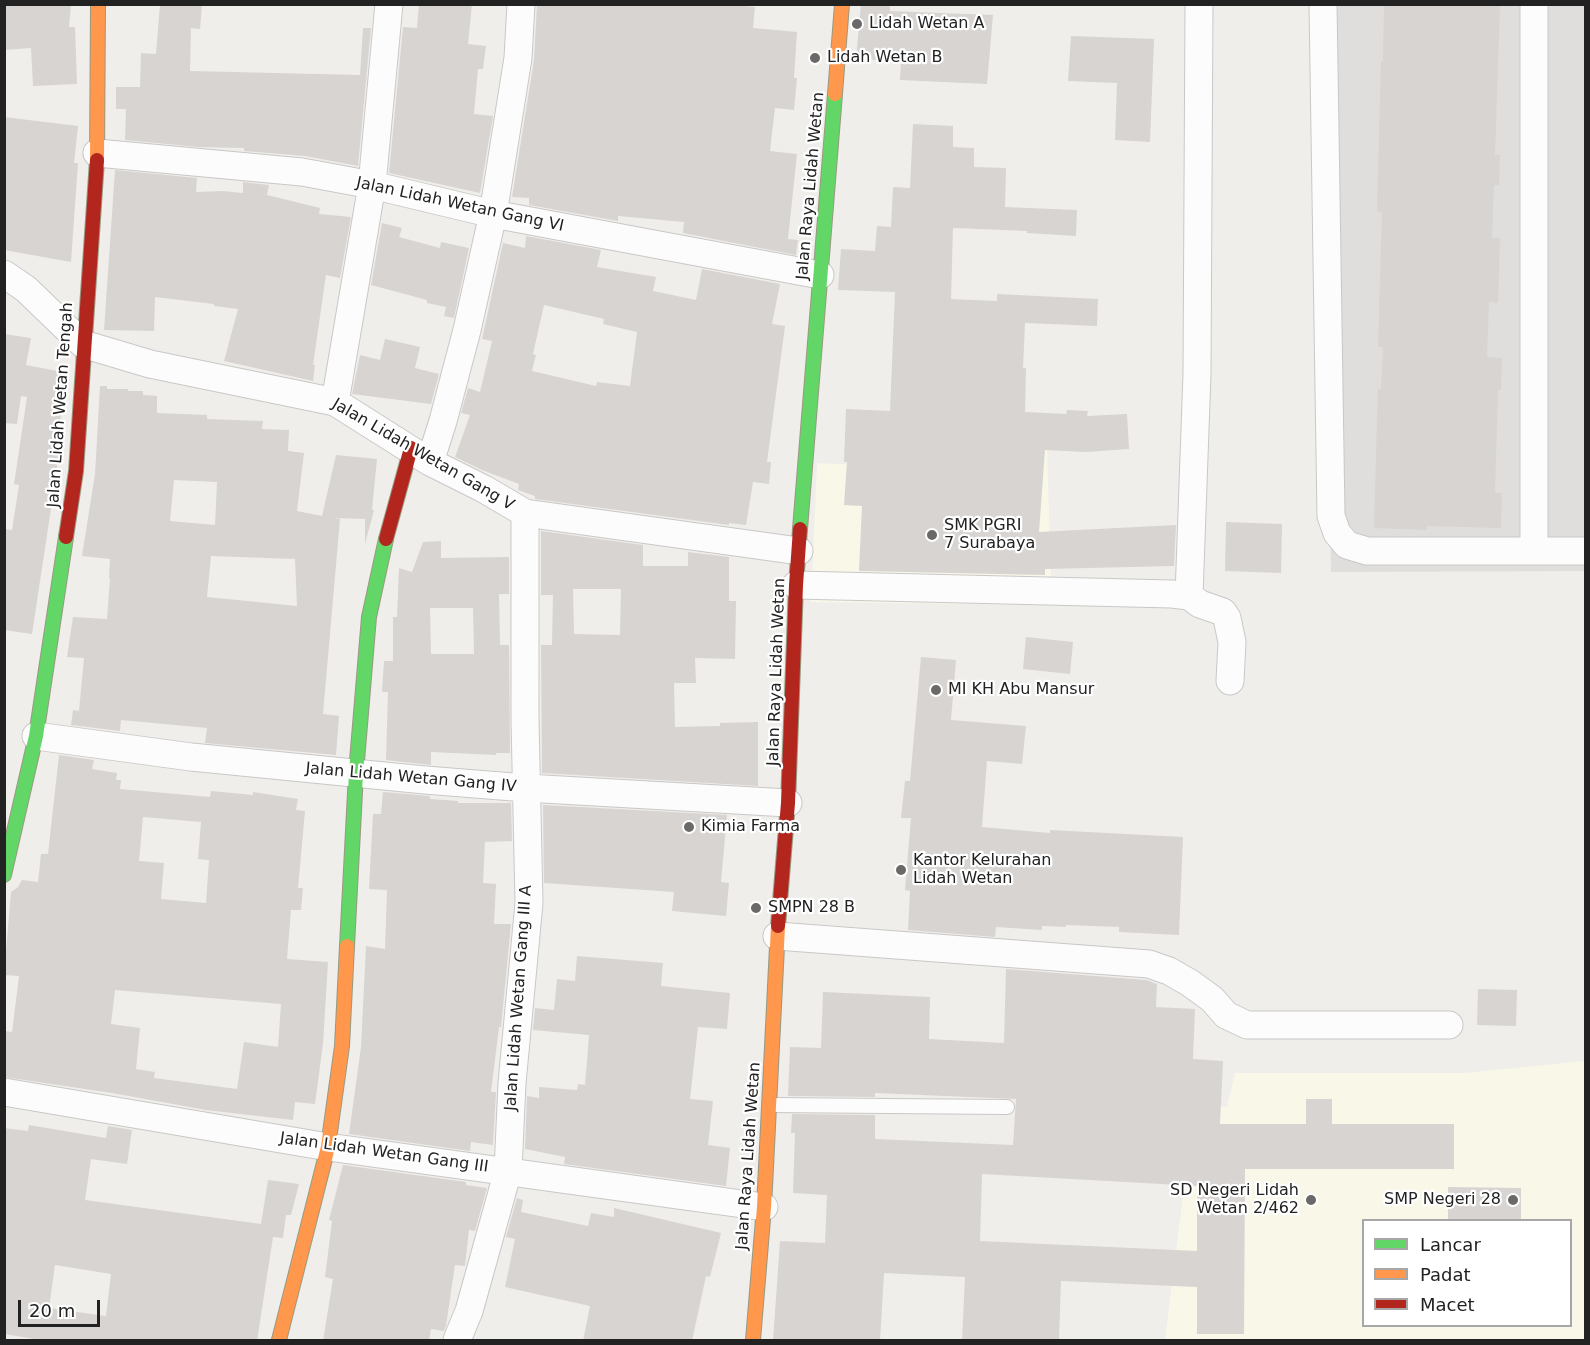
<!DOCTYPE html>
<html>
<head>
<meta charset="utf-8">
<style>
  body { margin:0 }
  #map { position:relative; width:1590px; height:1345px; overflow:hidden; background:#f0eeeb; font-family:"DejaVu Sans",sans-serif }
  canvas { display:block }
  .frame { position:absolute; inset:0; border:6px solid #222; pointer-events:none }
  .legend { position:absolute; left:1362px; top:1219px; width:210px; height:108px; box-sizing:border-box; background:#fff; border:2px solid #a7a7a7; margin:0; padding:8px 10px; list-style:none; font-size:18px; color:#222 }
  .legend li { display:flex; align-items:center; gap:12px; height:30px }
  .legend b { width:30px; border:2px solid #a7a7a7 }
  .scale { position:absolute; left:18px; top:1300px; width:82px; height:27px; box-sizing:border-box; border:3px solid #222; border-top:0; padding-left:8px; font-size:18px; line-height:21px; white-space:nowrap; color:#222; -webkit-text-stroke:4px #fff; paint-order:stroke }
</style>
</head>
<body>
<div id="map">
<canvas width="1590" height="1345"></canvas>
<div class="frame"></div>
<ul class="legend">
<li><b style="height:8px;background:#63d668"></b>Lancar</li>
<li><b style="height:8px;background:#ff974d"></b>Padat</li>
<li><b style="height:8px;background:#b3261e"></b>Macet</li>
</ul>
<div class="scale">20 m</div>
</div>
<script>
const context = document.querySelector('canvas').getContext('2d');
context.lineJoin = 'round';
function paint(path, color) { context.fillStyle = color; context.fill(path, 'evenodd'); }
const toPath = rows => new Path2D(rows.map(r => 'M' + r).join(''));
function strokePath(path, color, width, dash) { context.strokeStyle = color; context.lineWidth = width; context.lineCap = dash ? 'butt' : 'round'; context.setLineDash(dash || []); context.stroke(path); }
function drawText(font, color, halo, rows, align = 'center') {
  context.font = font + ' "DejaVu Sans",sans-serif'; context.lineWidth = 4.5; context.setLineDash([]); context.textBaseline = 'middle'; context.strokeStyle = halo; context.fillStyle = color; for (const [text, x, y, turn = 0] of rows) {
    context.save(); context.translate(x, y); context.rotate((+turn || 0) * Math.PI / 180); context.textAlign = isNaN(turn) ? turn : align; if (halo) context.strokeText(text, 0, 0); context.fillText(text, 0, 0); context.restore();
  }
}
paint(toPath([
  [1320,5,1585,5,1585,571,1331,572]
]), '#dfdedc');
paint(toPath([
  [925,445,1047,450,1052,605,811,602,817,463,924,468],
  [1585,1061,1585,1340,1165,1340,1194,1106,1227,1107,1235,1073,1464,1073],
  [1364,1220,1570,1220,1570,1326,1364,1326]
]), '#f8f7e8');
paint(toPath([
  [4,4,71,4,69,27,75,27,77,84,33,86,31,48,4,50],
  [160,4,202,4,200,29,191,28,190,71,360,75,363,28,371,28,358,166,305,156,244,151,244,148,198,147,125,140,126,109,116,109,116,87,140,87,141,53,156,54],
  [419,4,472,4,468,44,486,46,483,69,478,69,474,114,493,116,480,193,389,173,403,27,417,28],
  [537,4,727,4,755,7,753,28,797,32,794,78,797,78,794,110,775,108,770,151,797,154,788,239,798,240,796,255,683,233,684,222,618,216,618,221,529,205,529,198,512,197,534,60],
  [861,4,890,4,890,11,993,15,987,84,900,80,901,61,856,59],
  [1384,4,1500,4,1495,155,1500,155,1499,185,1494,185,1492,238,1500,238,1498,303,1489,302,1487,357,1502,358,1501,390,1498,390,1495,493,1502,493,1501,528,1427,526,1427,530,1374,528,1377,420,1378,389,1381,389,1383,347,1378,347,1382,212,1377,212,1381,61,1383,62],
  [1071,36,1154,39,1150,142,1115,140,1117,83,1068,81],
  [4,117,78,126,74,163,78,163,71,262,4,250],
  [913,124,953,126,953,147,974,148,974,167,1006,168,1005,207,1077,210,1076,236,1027,233,1027,231,953,228,951,299,997,301,997,294,1098,299,1097,326,1025,323,1023,368,1026,368,1025,412,1066,414,1067,410,1088,411,1087,416,1127,414,1129,449,1086,452,1045,450,1039,532,1176,525,1174,566,1045,569,1045,575,859,571,862,506,844,505,847,462,844,462,846,409,890,411,895,292,838,290,841,249,875,251,877,226,891,227,893,187,910,188],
  [115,170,197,178,196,192,223,191,243,193,243,182,269,185,267,195,320,208,319,214,351,217,340,278,326,275,313,365,315,365,313,381,224,361,238,309,214,306,214,304,155,297,154,331,104,330],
  [382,223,402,228,399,237,440,248,441,242,469,248,454,318,444,316,446,307,427,303,427,300,371,285],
  [526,236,601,250,597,267,656,277,653,291,696,300,702,269,780,284,772,324,785,326,767,462,771,462,769,484,753,482,746,525,729,523,729,525,535,499,535,496,518,490,519,484,482,470,455,457,470,415,461,413,468,388,480,392,492,341,482,339,503,243,525,248],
  [544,305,604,319,603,324,637,332,630,386,597,382,596,386,532,371,536,355,533,354],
  [4,334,31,338,26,365,63,372,61,385,63,385,57,469,32,634,4,630,4,529,12,530,19,485,14,484,27,397,21,396,17,424,4,423],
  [385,339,420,347,415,368,439,374,431,404,352,394,360,355,380,360],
  [100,386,107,386,107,389,128,389,128,391,143,391,143,395,157,396,157,413,207,415,207,419,263,421,262,429,289,430,288,451,304,453,297,511,322,516,336,455,377,459,372,510,374,510,365,544,365,519,333,518,340,519,323,714,339,716,336,755,205,743,207,728,121,720,120,731,71,725,73,710,79,711,84,658,67,657,73,617,107,619,110,578,109,578,110,559,82,556,95,474],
  [174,480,217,482,215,525,170,521],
  [211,556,295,559,297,606,207,597],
  [1226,522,1282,524,1281,573,1225,571],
  [541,531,643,545,643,566,688,566,688,552,729,557,729,601,736,601,735,659,695,658,696,683,674,683,675,727,720,726,720,723,758,722,758,786,542,773,541,645,552,645,553,595,541,595],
  [573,589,621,589,620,635,574,634],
  [441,541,441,558,509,557,509,594,499,594,500,645,509,645,510,753,496,753,496,755,431,752,431,765,386,760,388,692,382,692,384,661,393,661,393,617,397,617,399,568,412,572,423,542],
  [430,608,473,608,474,654,431,654],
  [1026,637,1073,642,1070,674,1023,669],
  [921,657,956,660,951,720,1026,726,1022,764,987,761,982,827,1050,833,1050,830,1183,837,1179,935,1119,932,1119,927,1066,925,1066,927,1042,926,1042,930,996,927,995,937,908,930,910,891,905,890,911,818,901,818,905,781,910,781],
  [59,755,94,760,92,769,117,773,116,780,121,780,120,789,210,797,211,791,253,795,253,792,298,799,296,810,305,811,298,888,303,888,301,910,291,910,287,959,328,962,323,1044,315,1104,295,1102,293,1120,206,1110,112,1093,4,1077,4,1031,12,1032,19,976,4,975,11,892,18,887,22,880,38,882,41,854,48,854],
  [143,817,201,822,198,859,209,860,206,903,161,899,164,863,139,861],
  [115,990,281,1004,278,1047,244,1042,237,1089,154,1078,155,1072,136,1069,140,1028,111,1024],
  [383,792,430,796,430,799,458,801,458,803,511,803,512,841,485,842,483,883,496,884,494,924,511,924,501,1027,499,1027,491,1092,496,1092,493,1145,471,1142,470,1151,349,1134,361,1047,366,946,385,949,387,890,369,889,373,814,381,814],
  [543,805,727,815,721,882,729,883,726,916,672,911,674,892,544,883],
  [577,956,663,963,661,986,730,993,727,1029,698,1027,690,1099,713,1101,708,1145,730,1148,726,1186,564,1164,565,1157,525,1149,527,1096,539,1098,539,1087,577,1090,578,1084,585,1085,589,1035,533,1030,535,1008,554,1010,557,979,575,981],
  [1006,969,1146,980,1157,984,1156,1007,1195,1009,1193,1059,1223,1061,1220,1124,1306,1124,1306,1099,1332,1099,1332,1124,1454,1124,1454,1169,1245,1169,1244,1334,1197,1334,1197,1287,1061,1281,1059,1341,962,1341,965,1277,884,1273,880,1341,773,1341,780,1241,825,1243,827,1195,793,1193,795,1133,791,1133,792,1114,875,1115,875,1139,1013,1145,1016,1099,875,1093,875,1097,788,1096,790,1047,821,1048,823,992,930,997,929,1039,1004,1043],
  [982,1174,1197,1186,1197,1251,980,1241],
  [1478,989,1517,990,1516,1026,1477,1025],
  [29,1125,106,1138,108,1126,132,1130,127,1164,91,1159,85,1200,261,1224,268,1180,299,1184,291,1215,286,1215,283,1238,273,1237,257,1341,47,1341,4,1334,4,1128,28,1131],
  [55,1265,111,1274,106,1316,49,1308],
  [343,1165,466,1182,466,1185,487,1188,475,1231,469,1230,465,1266,455,1265,446,1326,444,1331,431,1329,429,1341,323,1341,333,1279,325,1277,332,1221,329,1220],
  [1448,1187,1521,1188,1521,1221,1448,1221],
  [517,1198,523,1200,521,1212,588,1226,591,1213,614,1217,614,1208,721,1233,710,1277,706,1276,692,1341,583,1341,590,1306,505,1287,515,1239,506,1237]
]), '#d7d4d2');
const lane = toPath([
  [770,1105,1007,1107]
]);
const street = toPath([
  [1323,4,1331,516,1337,533,1347,545,1367,551,1586,551],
  [97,153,302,172,372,185,493,214,820,275],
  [4,274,26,289,83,344,150,364,335,402,430,462,484,489,525,513,799,551],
  [335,402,372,185,389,4],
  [430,462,443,421,467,330,493,214,518,58,521,4],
  [1534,551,1534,4],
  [796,585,1172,594,1189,596,1200,604,1223,612,1227,618,1232,642,1230,681],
  [1189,596,1197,374,1199,4],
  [36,736,191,757,425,780,526,788,788,803],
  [777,936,1149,964,1169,971,1190,983,1212,999,1226,1015,1247,1025,1449,1025],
  [4,1092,328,1147,764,1207],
  [457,1340,469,1311,508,1171,512,1083,529,903,525,720,525,513]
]);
const fast = toPath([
  [800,529,835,94],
  [4,875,36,736,66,537],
  [347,946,356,773,369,617,386,539]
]);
const slow = toPath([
  [835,94,842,4],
  [97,160,98,4],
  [279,1340,328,1147,342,1046,347,946],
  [753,1340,764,1207,778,926]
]);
const jam = toPath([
  [66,537,76,471,97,160],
  [386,539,411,448],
  [778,926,788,803,796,585,800,529]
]);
strokePath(lane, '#c9c8c7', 16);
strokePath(street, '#c9c8c7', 29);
strokePath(fast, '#999a82', 16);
strokePath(slow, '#999a82', 16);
strokePath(jam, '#999a82', 16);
strokePath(lane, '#fdfcfc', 14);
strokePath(street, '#fdfcfc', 27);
strokePath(fast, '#63d668', 14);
strokePath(slow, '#ff974d', 14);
strokePath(jam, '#b3261e', 14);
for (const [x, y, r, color] of [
  [857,24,6,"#6a6968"],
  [815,58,6,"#6a6968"],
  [932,535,6,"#6a6968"],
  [936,690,6,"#6a6968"],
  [689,827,6,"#6a6968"],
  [901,870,6,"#6a6968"],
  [756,908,6,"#6a6968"],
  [1311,1200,6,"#6a6968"],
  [1513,1200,6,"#6a6968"]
]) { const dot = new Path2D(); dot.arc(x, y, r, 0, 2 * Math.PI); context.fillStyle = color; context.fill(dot); strokePath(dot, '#fff', 2); }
drawText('16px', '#222', '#fff', [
  ["Lidah Wetan A",869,24],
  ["Lidah Wetan B",827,58],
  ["SMK PGRI",944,526],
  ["7 Surabaya",944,544],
  ["MI KH Abu Mansur",948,690],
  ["Kimia Farma",701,827],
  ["Kantor Kelurahan",913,861],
  ["Lidah Wetan",913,879],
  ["SMPN 28 B",768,908],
  ["SD Negeri Lidah",1299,1191,"right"],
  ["Wetan 2/462",1299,1209,"right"],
  ["SMP Negeri 28",1501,1200,"right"]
], 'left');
drawText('16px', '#222', '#fff', [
  ["Jalan Raya Lidah Wetan",811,186,-85],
  ["Jalan Lidah Wetan Gang VI",460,205,12],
  ["Jalan Lidah Wetan Tengah",61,405,-86],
  ["Jalan Lidah Wetan Gang V",423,455,30],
  ["Jalan Raya Lidah Wetan",777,672,-88],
  ["Jalan Lidah Wetan Gang IV",411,778,5],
  ["Jalan Lidah Wetan Gang III A",519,998,-86],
  ["Jalan Lidah Wetan Gang III",384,1153,8],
  ["Jalan Raya Lidah Wetan",749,1156,-86]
]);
</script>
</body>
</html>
